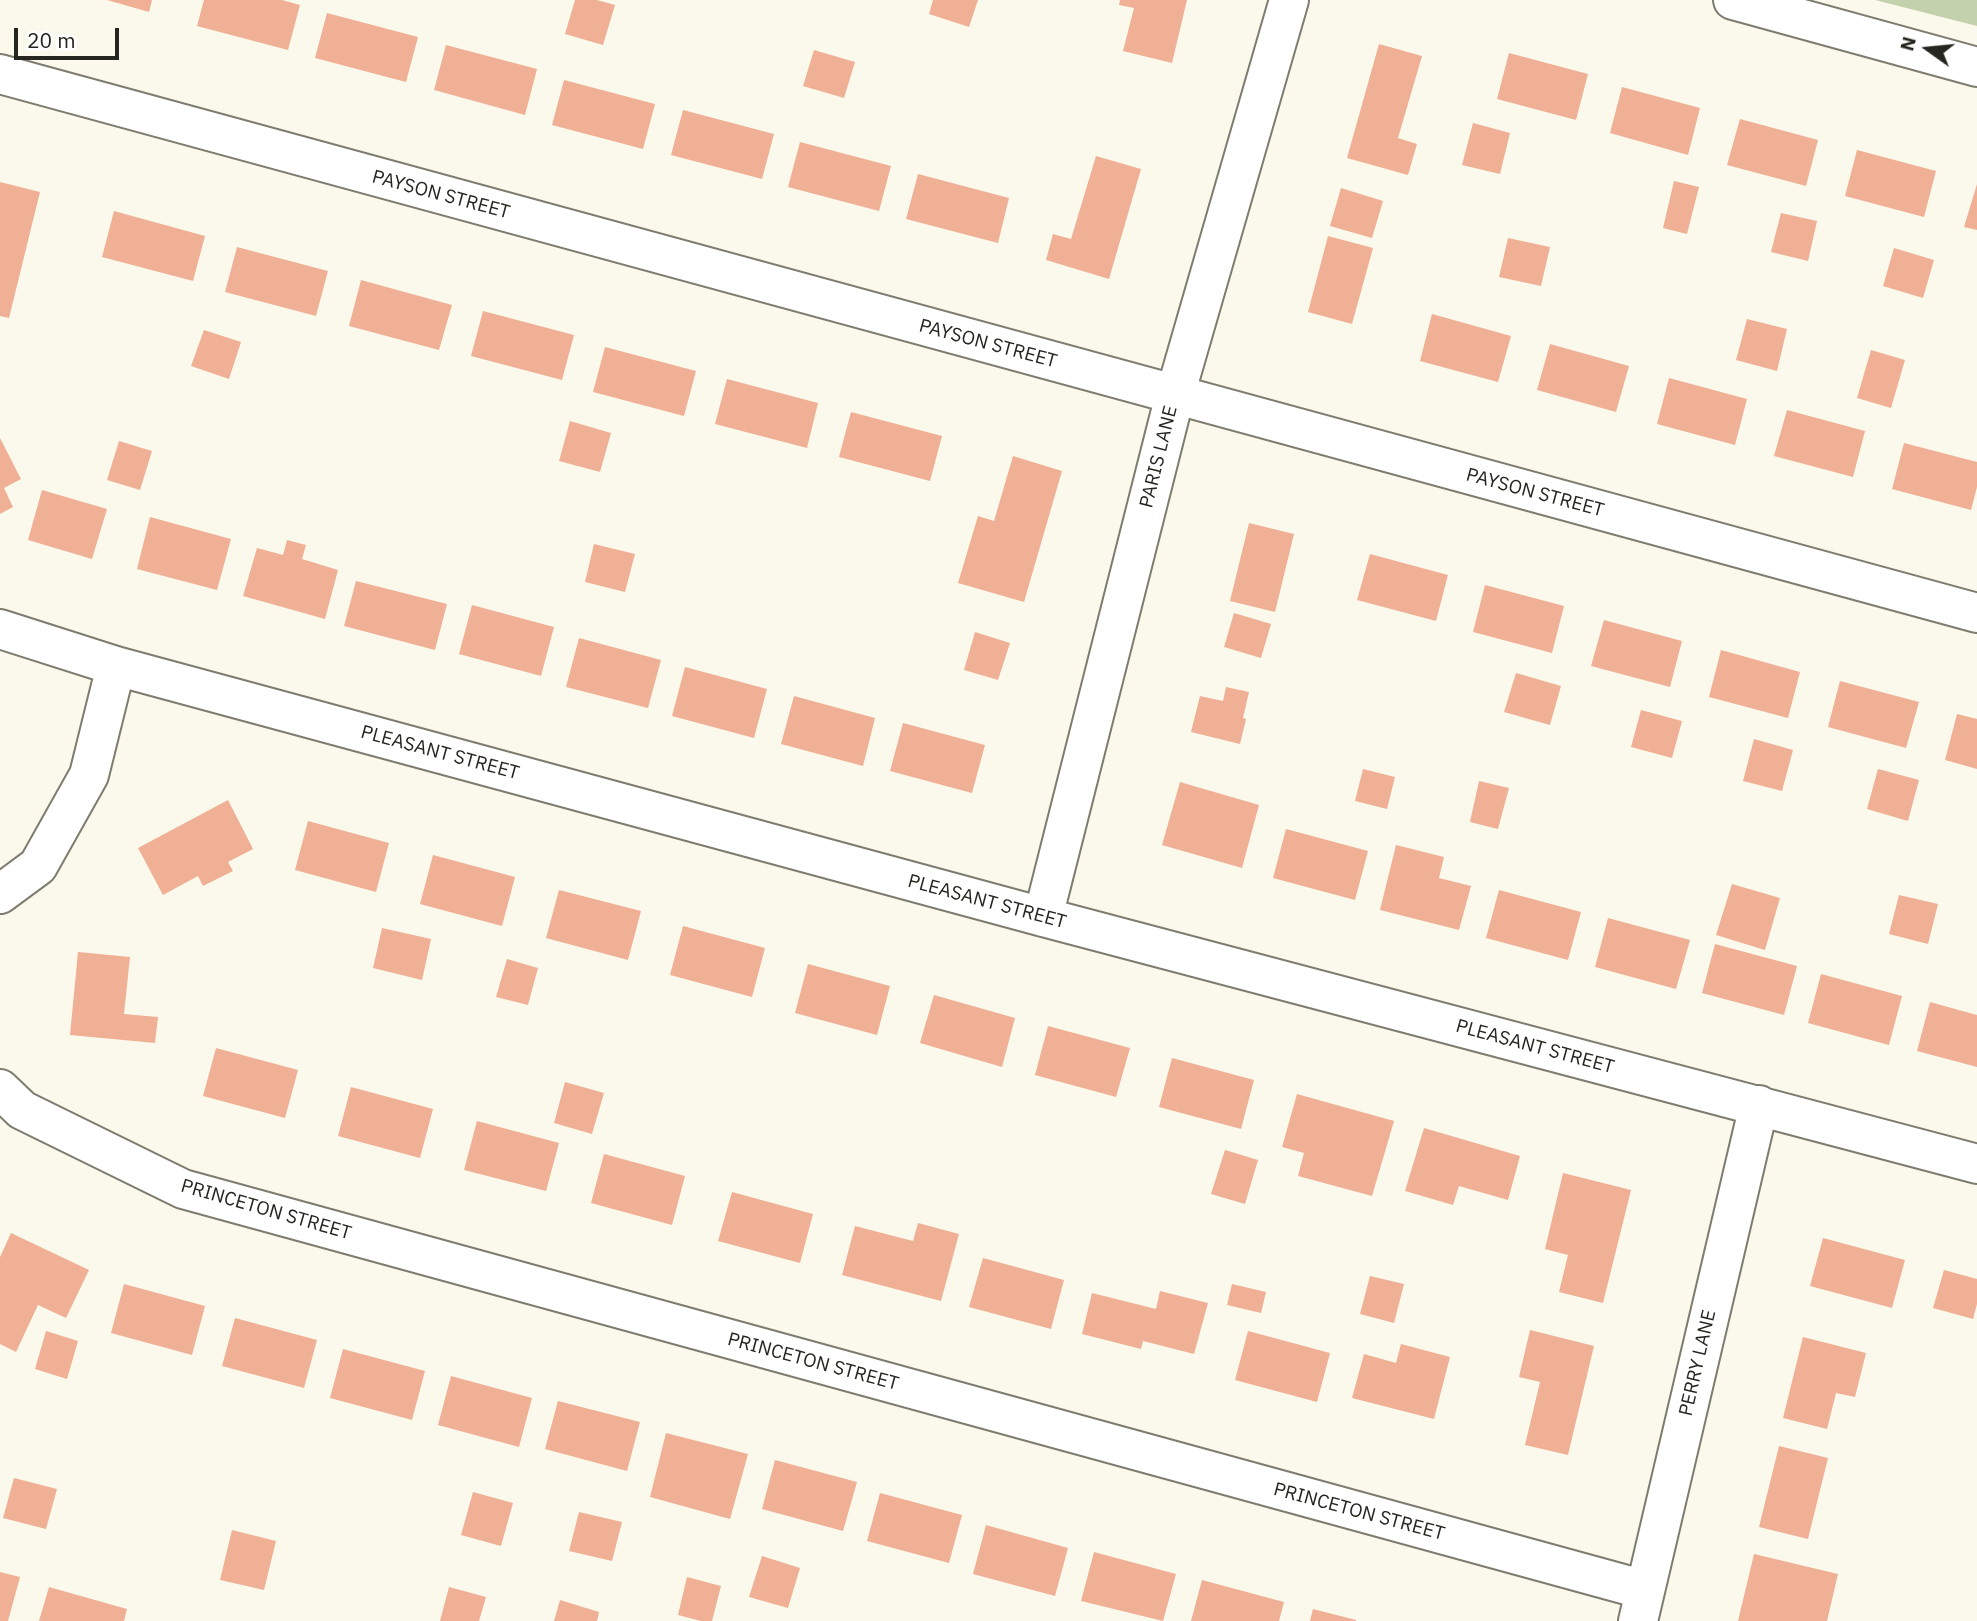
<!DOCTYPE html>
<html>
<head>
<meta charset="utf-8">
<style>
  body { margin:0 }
  #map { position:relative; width:1977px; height:1621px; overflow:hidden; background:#fbf9eb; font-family:"IBM Plex Sans",sans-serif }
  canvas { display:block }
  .north { position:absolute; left:1893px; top:14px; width:70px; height:70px; -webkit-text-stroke:5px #fff; paint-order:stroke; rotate:285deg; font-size:19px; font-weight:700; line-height:28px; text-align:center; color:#262620 }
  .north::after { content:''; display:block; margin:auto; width:24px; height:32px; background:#262620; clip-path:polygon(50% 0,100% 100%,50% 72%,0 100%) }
  .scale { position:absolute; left:14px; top:28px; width:105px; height:32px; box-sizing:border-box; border:4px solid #262620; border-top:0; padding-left:9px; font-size:21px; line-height:24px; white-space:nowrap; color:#262620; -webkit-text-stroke:5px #fff; paint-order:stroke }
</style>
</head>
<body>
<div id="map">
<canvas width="1977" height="1621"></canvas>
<div class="north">N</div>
<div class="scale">20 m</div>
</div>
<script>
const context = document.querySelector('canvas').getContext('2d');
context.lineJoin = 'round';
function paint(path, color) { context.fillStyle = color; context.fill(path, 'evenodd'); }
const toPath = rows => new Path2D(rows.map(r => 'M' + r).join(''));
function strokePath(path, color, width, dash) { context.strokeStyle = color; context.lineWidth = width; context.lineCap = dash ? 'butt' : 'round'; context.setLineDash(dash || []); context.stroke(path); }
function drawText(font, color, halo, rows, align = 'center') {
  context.font = font + ' "IBM Plex Sans",sans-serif'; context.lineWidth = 6; context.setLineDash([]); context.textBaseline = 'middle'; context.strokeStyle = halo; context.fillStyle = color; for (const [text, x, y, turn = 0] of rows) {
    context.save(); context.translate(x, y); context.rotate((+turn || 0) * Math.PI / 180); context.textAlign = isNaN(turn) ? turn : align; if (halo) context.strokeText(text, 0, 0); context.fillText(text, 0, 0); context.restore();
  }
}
paint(toPath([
  [1875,0,1977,0,1977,26]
]), '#c4d1ad');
paint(toPath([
  [107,0,152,0,149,12],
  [204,0,282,0,300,5,288,50,197,26],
  [575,0,597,0,615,5,603,45,565,34],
  [933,0,978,0,969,27,929,14],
  [1120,0,1187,0,1172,63,1123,51,1134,8,1119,5],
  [327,13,418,37,406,82,315,58],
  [1379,44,1422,56,1398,138,1417,144,1408,175,1347,158],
  [446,45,537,69,525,115,434,90],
  [814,50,855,62,844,98,803,86],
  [1509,53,1588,74,1576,120,1497,99],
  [564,80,655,104,643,149,552,125],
  [1622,87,1700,108,1688,155,1610,133],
  [683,110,774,134,762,179,671,155],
  [1740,119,1818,140,1806,186,1727,165],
  [1473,123,1510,133,1500,174,1462,165],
  [800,142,891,166,879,211,788,187],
  [1857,150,1936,171,1924,217,1845,196],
  [1096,156,1141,169,1109,279,1046,260,1053,234,1071,239],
  [918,174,1009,198,998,243,906,219],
  [1674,181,1699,187,1687,234,1663,228],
  [0,182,40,192,9,318,0,316],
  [1977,184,1977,230,1964,227],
  [1341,188,1383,201,1372,238,1330,226],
  [114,211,205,236,193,281,102,257],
  [1781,213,1817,221,1808,261,1771,252],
  [1328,236,1373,248,1352,324,1308,312],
  [1508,238,1550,247,1541,286,1499,277],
  [237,247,328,271,316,316,225,292],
  [1894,248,1934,260,1923,298,1883,286],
  [361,280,452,305,439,350,349,326],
  [483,311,574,335,562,380,471,356],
  [1432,314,1511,336,1498,382,1420,361],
  [1747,319,1787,329,1777,371,1736,360],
  [204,330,241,342,229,379,191,366],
  [1550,344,1629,366,1616,412,1537,390],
  [605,347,696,371,684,416,593,392],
  [1871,350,1905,360,1891,408,1857,398],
  [1669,378,1747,399,1735,445,1657,424],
  [727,379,818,403,807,448,715,424],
  [1787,410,1865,431,1853,477,1774,456],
  [851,412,942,436,930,481,839,457],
  [570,421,611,433,600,472,559,461],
  [0,438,21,479,4,488,13,507,0,514],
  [119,441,152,451,140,490,107,480],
  [1904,443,1977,462,1977,487,1971,510,1892,489],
  [1013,456,1062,471,1024,602,958,583,978,516,994,521],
  [42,490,107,509,92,559,28,540],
  [150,517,231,539,217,590,137,569],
  [1249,523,1294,534,1275,612,1230,601],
  [287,540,306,545,302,559,338,570,325,619,243,596,257,548,283,555],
  [594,544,635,554,625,592,585,582],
  [1370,554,1448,575,1436,621,1357,600],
  [356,581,447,604,435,650,344,626],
  [1485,585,1564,606,1552,653,1473,632],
  [472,605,554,627,541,676,459,654],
  [1234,613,1271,624,1261,658,1224,647],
  [1604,620,1682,641,1670,687,1591,666],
  [975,632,1010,643,998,680,964,670],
  [579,638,661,660,648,708,566,687],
  [1721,650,1800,672,1788,718,1709,697],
  [685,667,767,689,754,738,672,716],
  [1516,673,1561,686,1550,725,1504,712],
  [1840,681,1919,702,1906,748,1828,727],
  [1226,687,1249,692,1243,718,1246,719,1240,744,1191,732,1200,696,1223,701],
  [794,696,875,718,863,766,781,744],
  [1641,710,1682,721,1672,758,1631,747],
  [1957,714,1977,719,1977,769,1945,760],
  [903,723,985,745,972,793,890,771],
  [1754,739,1793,750,1782,791,1743,781],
  [1363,769,1395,777,1387,809,1355,801],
  [1878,769,1919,780,1908,821,1867,809],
  [1479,781,1509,788,1498,829,1470,822],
  [1180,782,1259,805,1242,868,1162,845],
  [228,800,253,849,228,862,233,871,203,886,198,876,163,895,138,848],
  [308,821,389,843,376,892,295,870],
  [1286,829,1368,851,1355,900,1273,878],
  [1396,845,1444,857,1439,878,1471,886,1459,930,1380,910],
  [433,855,515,877,502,926,420,904],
  [1732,884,1780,898,1765,950,1716,935],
  [559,890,641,911,628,960,546,938],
  [1499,890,1581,912,1568,960,1486,938],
  [1899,895,1938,904,1928,944,1889,934],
  [1608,918,1690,940,1676,989,1595,967],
  [683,926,765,948,752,997,670,975],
  [382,928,431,939,422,980,373,968],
  [1715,944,1797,966,1784,1015,1702,993],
  [78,952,130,957,124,1014,158,1017,155,1043,70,1035],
  [507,959,538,968,528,1005,496,997],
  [808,964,890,986,877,1035,795,1013],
  [1821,974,1902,996,1889,1045,1808,1023],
  [934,995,1015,1018,1002,1067,920,1043],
  [1930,1002,1977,1015,1977,1067,1917,1051],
  [1048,1026,1130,1048,1116,1097,1035,1075],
  [216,1048,298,1070,285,1118,203,1096],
  [1172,1058,1254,1080,1241,1129,1159,1107],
  [565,1082,604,1093,592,1134,554,1123],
  [351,1087,433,1109,420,1158,338,1136],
  [1297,1094,1394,1121,1372,1196,1298,1176,1304,1153,1282,1147],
  [477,1121,559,1143,546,1191,464,1170],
  [1424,1128,1520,1156,1508,1200,1459,1186,1453,1205,1405,1191],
  [1225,1150,1258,1160,1245,1204,1211,1194],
  [604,1154,685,1176,672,1225,591,1203],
  [1563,1173,1631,1190,1603,1303,1559,1292,1568,1255,1545,1249],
  [732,1192,813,1214,800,1263,718,1241],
  [918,1223,959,1234,941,1301,842,1275,855,1226,913,1241],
  [11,1233,89,1270,66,1318,38,1305,16,1352,0,1344,0,1257],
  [1823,1238,1905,1260,1892,1308,1810,1286],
  [983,1258,1064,1280,1051,1329,969,1307],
  [1944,1270,1977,1279,1977,1304,1973,1319,1933,1308],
  [1370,1276,1404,1284,1394,1323,1360,1314],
  [124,1284,205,1306,192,1355,111,1333],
  [1232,1284,1266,1292,1261,1313,1227,1305],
  [1160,1291,1208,1303,1194,1354,1143,1341,1141,1349,1082,1334,1092,1293,1156,1309],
  [235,1318,317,1340,304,1388,222,1366],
  [1530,1330,1594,1346,1568,1455,1525,1445,1540,1382,1519,1377],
  [46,1331,78,1341,67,1379,35,1369],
  [1248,1331,1330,1353,1317,1402,1235,1380],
  [1803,1337,1866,1353,1855,1397,1836,1393,1827,1429,1783,1418],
  [1401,1344,1450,1357,1434,1419,1352,1398,1364,1354,1396,1363],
  [343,1349,425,1371,412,1420,330,1398],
  [451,1376,532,1398,519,1447,438,1425],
  [558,1401,640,1422,627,1471,545,1449],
  [666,1433,748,1454,730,1519,650,1497],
  [1779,1446,1828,1458,1808,1539,1759,1527],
  [775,1460,857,1482,843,1531,762,1509],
  [14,1478,57,1489,46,1529,3,1518],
  [473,1492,513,1503,501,1546,461,1535],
  [880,1493,962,1515,949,1563,867,1541],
  [579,1512,622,1522,612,1561,569,1551],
  [986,1525,1068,1548,1055,1596,973,1574],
  [232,1530,276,1541,264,1590,220,1580],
  [1094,1552,1176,1574,1163,1621,1081,1601],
  [1754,1554,1838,1574,1827,1621,1738,1621],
  [762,1556,800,1568,788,1608,749,1597],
  [0,1572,20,1577,8,1621,0,1621],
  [687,1577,721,1586,712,1621,701,1621,678,1615],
  [1202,1580,1284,1602,1279,1621,1191,1621],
  [49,1587,127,1609,124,1621,39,1621],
  [449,1587,486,1597,479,1621,440,1621],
  [560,1600,599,1612,597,1621,554,1621],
  [1313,1609,1356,1620,1356,1621,1310,1621]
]), '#f0b096');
const minor = toPath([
  [1733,0,1977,67],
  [0,74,1977,613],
  [0,629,116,666,1043,917,1977,1164],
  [0,894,38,866,89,775,116,666],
  [1043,917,1175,395,1289,0],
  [0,1089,22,1110,183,1189,1645,1590],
  [1638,1621,1759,1105]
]);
strokePath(minor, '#7e7c6f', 42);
strokePath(minor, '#fff', 38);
drawText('19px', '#262620', '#fff', [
  ["PAYSON STREET",441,195,15],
  ["PAYSON STREET",988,344,15],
  ["PARIS LANE",1159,457,-76],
  ["PAYSON STREET",1535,493,15],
  ["PLEASANT STREET",440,753,15],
  ["PLEASANT STREET",987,902,15],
  ["PLEASANT STREET",1535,1047,15],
  ["PRINCETON STREET",266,1210,16],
  ["PRINCETON STREET",813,1362,15],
  ["PERRY LANE",1698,1363,-77],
  ["PRINCETON STREET",1359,1512,15]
]);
</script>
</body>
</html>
